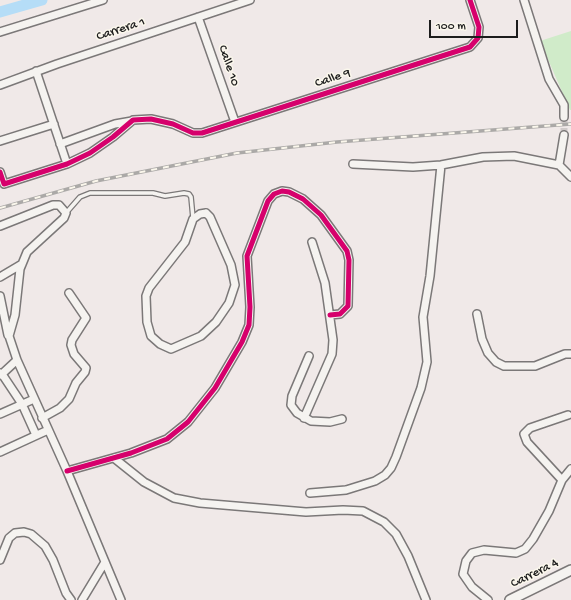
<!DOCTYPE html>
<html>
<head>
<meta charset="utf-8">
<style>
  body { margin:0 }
  #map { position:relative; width:571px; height:600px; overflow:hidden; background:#f0e9e8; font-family:"Gochi Hand",sans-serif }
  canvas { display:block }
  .scale { position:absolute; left:429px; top:20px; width:89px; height:18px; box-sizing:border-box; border:2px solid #1c1c1c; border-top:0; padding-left:5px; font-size:12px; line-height:14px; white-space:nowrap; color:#1c1c1c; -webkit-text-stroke:3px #fbf7ec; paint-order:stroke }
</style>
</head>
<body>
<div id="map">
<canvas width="571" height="600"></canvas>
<div class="scale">100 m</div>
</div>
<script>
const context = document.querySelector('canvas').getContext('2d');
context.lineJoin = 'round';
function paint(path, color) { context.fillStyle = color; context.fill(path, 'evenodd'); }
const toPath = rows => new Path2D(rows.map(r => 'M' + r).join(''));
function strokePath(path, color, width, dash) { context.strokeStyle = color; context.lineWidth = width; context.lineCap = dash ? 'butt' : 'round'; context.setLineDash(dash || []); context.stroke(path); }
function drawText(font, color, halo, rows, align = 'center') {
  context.font = font + ' "Gochi Hand",sans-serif'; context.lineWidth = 3; context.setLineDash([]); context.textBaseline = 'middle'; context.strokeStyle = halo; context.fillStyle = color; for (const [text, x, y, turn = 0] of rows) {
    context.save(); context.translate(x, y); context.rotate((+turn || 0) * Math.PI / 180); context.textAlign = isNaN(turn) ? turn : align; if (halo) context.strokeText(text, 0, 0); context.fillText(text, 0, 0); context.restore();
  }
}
paint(toPath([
  [571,31,571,110,570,110,540,41]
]), '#d0ebc9');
strokePath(toPath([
  [0,12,42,0]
]), '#b5ddf7', 11);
strokePath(toPath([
  [564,135,564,117]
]), '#d0cac9', 7, [7, 3.5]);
const lane = toPath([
  [66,213,80,197,90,193,153,193,165,196,184,193,189,194,191,197,193,218]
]);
const street = toPath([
  [524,0,549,79,564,105,564,117],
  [198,17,235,122],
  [0,32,103,0],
  [36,71,67,164],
  [0,85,57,64,250,0],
  [564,135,559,165,571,177],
  [0,141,54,124],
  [60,144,115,124,132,121],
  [353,164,413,167,441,165,483,157,514,156,559,165],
  [0,172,4,184,67,164,90,153,113,137,133,120,151,119,173,124,193,133,202,133,470,47,478,38,479,27,470,0],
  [206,213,210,217,231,265,235,285,229,303,216,322,201,336,171,349,160,344,151,336,147,322,146,296,149,288,185,242,193,219,200,214,206,213],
  [0,226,53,205,59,205,66,213,64,218,27,252,20,269,15,315,9,336,17,360,67,471,121,600],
  [0,277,22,264],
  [0,296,8,335],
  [477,314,482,339,488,353,496,362,504,366,535,366,565,354,571,354],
  [309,356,292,396,291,405,297,413,311,421,330,422,342,419],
  [0,373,2,374,17,360],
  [0,375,2,374,22,404,36,435],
  [0,414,34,399],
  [42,418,60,408,69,399,76,383,85,372,86,368,74,354,71,345,72,340,86,318,69,293],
  [304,418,332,354,333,340,325,283,312,242],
  [0,452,48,430],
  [114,458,144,482,174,498,200,503,306,512,343,510,363,511,384,522,396,534,408,556,426,600],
  [67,471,131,453,167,439,188,422,215,388,242,342,249,325,250,307,247,256,268,201,274,194,282,191,289,192,303,199,321,215,347,251,349,260,348,306,340,314,330,315],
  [562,480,527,442,524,434,530,428,568,415],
  [310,493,346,490,375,481,385,475,391,468,396,457,421,388,427,362,423,317,430,276,441,165],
  [0,560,9,538,15,533,24,532,31,534,45,546,53,560,66,593,71,600],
  [82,600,105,562],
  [488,600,472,587,463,574,466,561,472,553,484,550,516,553,525,549,533,539,549,511,562,480,571,469]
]);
const secondary = toPath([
  [510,600,571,570]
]);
strokePath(lane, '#7b7878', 6);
strokePath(street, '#7b7878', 10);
strokePath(secondary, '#7b7878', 12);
strokePath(lane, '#f5f3f0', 3.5);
strokePath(street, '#f5f3f0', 7);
strokePath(secondary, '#f5f3f0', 9);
const rail = toPath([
  [0,208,96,181,237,153,337,142,571,124]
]);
strokePath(rail, '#aba9a7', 3.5);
strokePath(rail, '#fbf7ec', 2, [6]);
strokePath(toPath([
  [0,172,4,184,67,164,90,153,113,137,133,120,151,119,173,124,193,133,202,133,470,47,478,38,479,27,470,0],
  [67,471,131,453,167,439,188,422,215,388,242,342,249,325,250,307,247,256,268,201,274,194,282,191,289,192,303,199,321,215,347,251,349,260,348,306,340,314,330,315]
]), '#d6006c', 5);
drawText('13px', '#1c1c1c', '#fbf7ec', [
  ["Carrera 1",121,30,-18],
  ["Calle 10",228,66,71],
  ["Calle 9",333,79,-18],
  ["Carrera 4",535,574,-26]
]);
</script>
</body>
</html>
